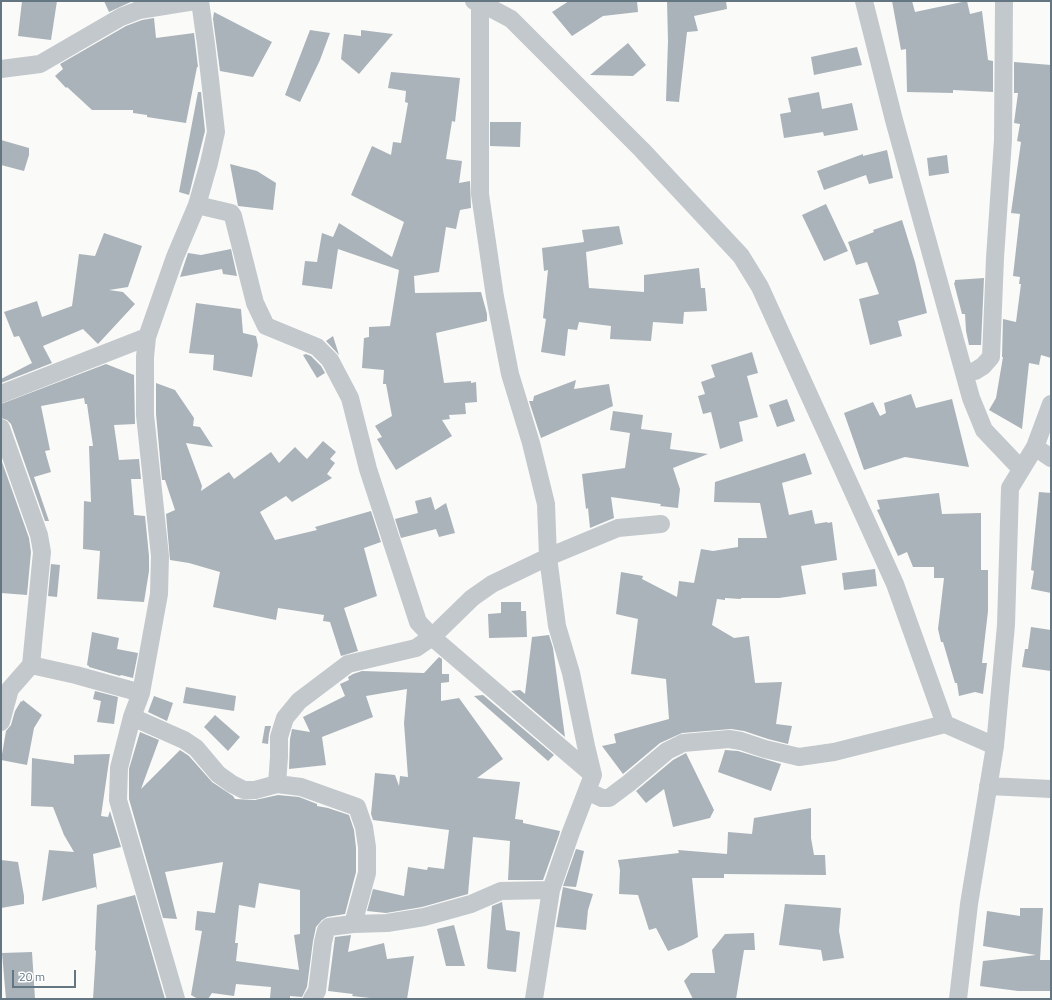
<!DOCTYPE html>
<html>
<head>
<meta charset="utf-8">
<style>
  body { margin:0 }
  #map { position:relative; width:1052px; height:1000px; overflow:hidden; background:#fafaf8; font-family:"Titillium Web",sans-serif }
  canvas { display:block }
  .frame { position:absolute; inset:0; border:2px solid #657683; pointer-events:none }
  .scale { position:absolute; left:12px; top:970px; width:64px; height:18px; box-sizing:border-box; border:2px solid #657683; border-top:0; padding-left:5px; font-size:12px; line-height:14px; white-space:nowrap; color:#657683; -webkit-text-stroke:3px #fff; paint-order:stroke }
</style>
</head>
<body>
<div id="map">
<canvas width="1052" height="1000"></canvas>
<div class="frame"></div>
<div class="scale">20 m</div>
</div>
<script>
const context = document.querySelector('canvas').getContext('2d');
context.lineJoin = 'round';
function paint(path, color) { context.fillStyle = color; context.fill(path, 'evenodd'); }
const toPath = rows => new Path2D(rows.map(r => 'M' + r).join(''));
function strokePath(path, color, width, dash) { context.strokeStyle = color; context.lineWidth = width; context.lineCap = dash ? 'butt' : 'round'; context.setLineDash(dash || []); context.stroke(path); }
paint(toPath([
  [22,1,57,1,51,40,18,36],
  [104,1,133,1,109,12],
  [569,1,637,1,638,12,603,16,572,36,552,12],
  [667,1,726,1,727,9,694,16,698,31,687,32,679,102,666,101,668,41],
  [892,1,912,1,915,12,967,1,970,14,982,11,988,60,993,61,993,92,953,90,953,93,907,92,906,49,901,50],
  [214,12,272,42,253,77,220,71,213,19],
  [154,18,156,38,194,33,198,67,197,67,186,123,147,117,147,115,133,113,133,110,92,110,67,87,66,88,55,76,63,69,60,64,126,26,142,20],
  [310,30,330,33,320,60,300,102,285,95],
  [361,30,393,34,359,74,341,59,344,34,361,36],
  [628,43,646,65,633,76,590,75],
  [857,47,862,65,814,75,811,57],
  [1014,62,1051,65,1051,358,1041,355,1039,365,1029,363,1022,429,989,410,996,398,1003,357,1002,357,1003,319,1016,322,1021,284,1019,284,1020,277,1013,276,1020,214,1011,213,1021,142,1017,141,1020,124,1014,123,1018,93,1014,93],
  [391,72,460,78,455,122,452,121,446,159,462,161,459,183,470,181,471,208,460,210,456,229,446,227,439,272,414,276,415,293,481,292,487,314,487,321,436,333,444,383,471,381,471,383,476,382,477,402,465,403,466,414,449,415,450,419,442,420,452,436,396,470,377,439,382,437,375,426,392,416,386,384,383,384,384,370,362,368,364,338,369,337,369,327,390,326,399,270,338,249,332,289,302,285,305,261,317,262,322,233,333,237,339,223,392,257,404,222,351,195,372,146,391,155,393,142,401,143,408,103,405,102,406,91,388,88],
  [198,92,201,92,205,131,189,195,179,192],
  [819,92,822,109,852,103,858,130,824,136,823,132,784,138,780,114,791,112,788,98],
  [490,122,521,122,520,147,490,146],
  [1,140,29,148,29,155,24,171,1,165],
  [887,150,893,178,869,184,866,175,824,190,817,171,863,154,863,156],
  [947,155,949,173,929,176,927,158],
  [230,164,257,171,276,183,273,210,238,206],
  [826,204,848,251,824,261,802,215],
  [902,220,915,262,927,313,898,321,902,336,870,345,859,299,879,294,867,262,856,265,848,242,874,232,873,230],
  [619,226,623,244,586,252,589,288,644,292,644,275,699,268,701,288,705,288,707,311,684,312,683,324,653,322,651,341,610,339,611,326,579,322,577,330,568,329,565,356,541,352,546,319,543,318,548,270,544,271,542,248,584,242,582,230],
  [104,233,142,246,128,287,109,290,123,292,135,304,98,344,83,329,43,346,52,363,1,383,1,379,32,363,19,336,14,337,4,312,37,301,42,317,72,306,79,254,95,256],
  [231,249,237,276,223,274,222,269,180,277,188,253,201,255],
  [984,278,981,345,969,345,966,331,965,314,962,314,954,283,955,282,955,280],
  [196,303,241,309,243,333,256,336,258,345,252,377,213,370,214,355,189,353],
  [333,336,339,355,326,341],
  [752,352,758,373,747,376,758,417,739,422,743,441,720,449,711,412,703,414,698,396,705,394,701,382,715,377,711,365],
  [306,354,311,356,321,366,325,373,317,378,303,355],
  [106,364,134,375,135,424,114,425,119,460,139,459,141,479,131,479,134,515,145,516,149,556,149,571,144,602,97,599,100,551,83,549,84,501,91,502,89,446,93,446,87,404,85,404,84,398,41,406,50,450,45,451,51,472,34,477,49,521,45,521,11,424,7,420,1,418,1,404],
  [576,380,574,389,609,384,613,406,541,438,529,401,533,401,534,396],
  [156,383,175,390,194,418,193,426,200,427,213,447,186,443,202,486,201,491,229,472,234,479,271,452,279,463,295,447,307,459,323,441,336,452,330,459,335,463,327,474,332,478,292,502,286,496,260,512,275,540,317,530,315,527,371,511,381,542,364,548,377,596,344,608,358,651,341,656,330,622,323,621,324,615,278,608,276,620,213,607,220,572,189,563,170,560,166,514,175,510,165,480,162,480,156,414],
  [911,394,916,408,952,399,969,467,905,457,864,470,844,413,873,402,880,416,886,413,884,403],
  [787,399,795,421,777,427,769,405],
  [613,411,643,415,641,429,672,433,670,449,708,454,673,468,680,489,678,508,660,506,661,504,611,497,614,518,590,528,588,508,586,509,582,474,625,468,630,433,610,430],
  [805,453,812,474,782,483,789,515,812,510,815,524,827,522,828,523,832,522,837,560,801,566,806,594,779,598,741,598,741,599,725,598,725,600,717,599,712,625,734,638,749,636,755,683,782,682,776,724,792,726,788,744,768,739,744,731,731,729,682,733,660,743,623,774,602,746,616,743,614,734,669,719,666,679,631,674,638,619,616,614,621,572,643,576,642,579,677,597,679,581,694,583,701,549,713,551,738,547,738,538,767,538,760,503,714,502,715,482],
  [1,459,29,538,31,552,27,595,1,593],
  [1039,492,1051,493,1051,593,1031,589,1034,571,1031,570],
  [939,493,942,514,981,513,981,570,988,570,988,611,982,663,987,663,983,694,975,692,959,696,957,683,955,683,943,642,941,642,938,629,944,578,934,578,934,567,913,567,907,552,898,556,877,510,880,509,877,500],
  [431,497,435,510,446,503,455,533,439,537,436,529,401,538,395,519,418,513,415,501],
  [51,564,60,565,57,597,48,596],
  [875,569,877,586,844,590,842,573],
  [501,602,521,602,521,611,526,611,527,637,489,638,488,614,501,613],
  [1031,627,1051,630,1051,671,1022,667,1025,649,1028,649],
  [92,632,119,638,117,649,138,653,133,678,121,675,120,676,89,667,89,666,87,665],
  [549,635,553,648,565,737,511,691,520,690,525,694,532,637],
  [439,657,442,659,442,674,449,674,449,682,441,683,441,701,459,698,503,759,477,778,520,782,515,819,523,820,523,823,560,831,559,835,543,880,508,880,510,841,473,837,468,894,422,907,386,913,367,911,373,889,404,896,408,867,427,870,428,867,444,869,449,830,373,820,371,814,375,773,395,775,399,786,400,776,408,777,404,723,407,689,366,696,373,717,322,737,326,765,289,769,290,739,292,729,310,732,303,717,345,696,340,684,349,680,348,677,353,674,362,671,424,673],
  [186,687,236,696,234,711,183,703],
  [95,691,118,697,114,724,97,722,101,701,93,699],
  [483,695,554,755,548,761,474,696],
  [154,696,173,703,167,721,148,712],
  [23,700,42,715,34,728,27,765,1,760,6,731,11,725,15,711,21,701,22,702],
  [215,715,240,737,228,751,204,727],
  [265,726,271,726,269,734,268,744,262,743],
  [140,732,159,740,141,789,180,750,189,756,212,782,233,796,235,799,255,800,278,795,299,797,317,804,317,806,328,808,349,815,354,830,356,848,356,872,345,914,327,917,322,920,316,927,313,941,307,987,302,997,290,996,290,999,270,998,271,987,236,984,234,996,212,993,208,999,198,999,191,995,202,931,195,930,197,911,215,913,223,862,165,872,177,919,163,918,129,799,129,769],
  [259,883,300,890,300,934,294,935,299,970,236,961,238,943,235,943,239,905,255,908],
  [725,750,738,751,781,764,771,791,718,772],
  [686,753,714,810,710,818,673,827,664,789,646,803,636,791,673,760],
  [110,754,101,816,108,817,110,811,121,847,93,854,97,890,96,887,42,901,49,850,74,852,64,835,53,807,31,806,32,758,74,764,74,755],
  [811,808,811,838,814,855,825,855,826,875,724,874,724,878,692,878,698,937,683,945,668,951,656,928,649,930,638,895,619,894,620,870,618,860,679,853,678,850,727,854,728,832,752,834,754,818],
  [576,849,584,851,576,887,563,886],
  [1,860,18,862,24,896,24,904,1,908],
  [563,887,593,894,588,910,586,930,556,927],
  [135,895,165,999,93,999,96,951,95,950,97,905],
  [502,902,506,930,520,932,516,972,488,969,487,967,492,906],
  [785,904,841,908,839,931,844,958,823,961,821,950,779,945],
  [1020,908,1043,908,1040,960,1051,960,1051,991,1018,991,980,986,983,961,1036,955,983,946,987,911,1020,916],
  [454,925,465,966,446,966,437,929],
  [754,933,755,950,744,950,736,999,693,999,684,981,691,973,715,973,712,950,725,934],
  [351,935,348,952,384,943,387,959,414,956,407,999,379,999,352,996,353,994,328,991,335,937],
  [32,952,35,999,6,999,2,953]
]), '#aab3b9');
strokePath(toPath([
  [474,1,481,3,511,19,642,150,741,256,760,287,895,584,945,724],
  [480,1,480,194,495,297,510,374,531,443,546,504,548,557,557,626,571,673,586,746,593,775,571,832,551,890,534,999],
  [864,1,894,120,971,398,984,430,1021,469],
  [1,69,40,64,121,17,139,10,195,1],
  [197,205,231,213,233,216,255,303,266,326,317,347,330,360,350,398,368,469,418,622,432,637,593,775],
  [964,373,975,371,983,366,991,357,995,258,1003,140,1004,1],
  [1,394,147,337],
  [1,428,39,535,42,552,31,665,10,689,1,722],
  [1035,447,1051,458],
  [31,665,76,675,141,693],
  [132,717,184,740,196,748,218,774,232,784,244,790,255,790,277,784,301,787,357,807,364,827,367,847,367,873,353,924],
  [277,784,279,757,279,737,285,718,299,701,348,664,416,648,432,637,472,598,492,584,548,557,618,528,661,524],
  [988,786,1051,789],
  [587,791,602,798,609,798,629,783,667,751,683,743,729,739,741,741,765,749,799,757,834,752,945,724,995,746],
  [176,999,118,800,119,768,132,717,141,693,159,594,160,556,145,415,145,357,147,337,175,257,197,205,209,163,216,132,206,44,200,1],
  [312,999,317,991,323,942,326,930,329,927,353,924,387,923,424,917,471,904,501,891,551,890],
  [958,999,969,904,995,746,1006,625,1010,488,1035,447,1051,404]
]), '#c3c8cc', 18);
</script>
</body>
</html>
